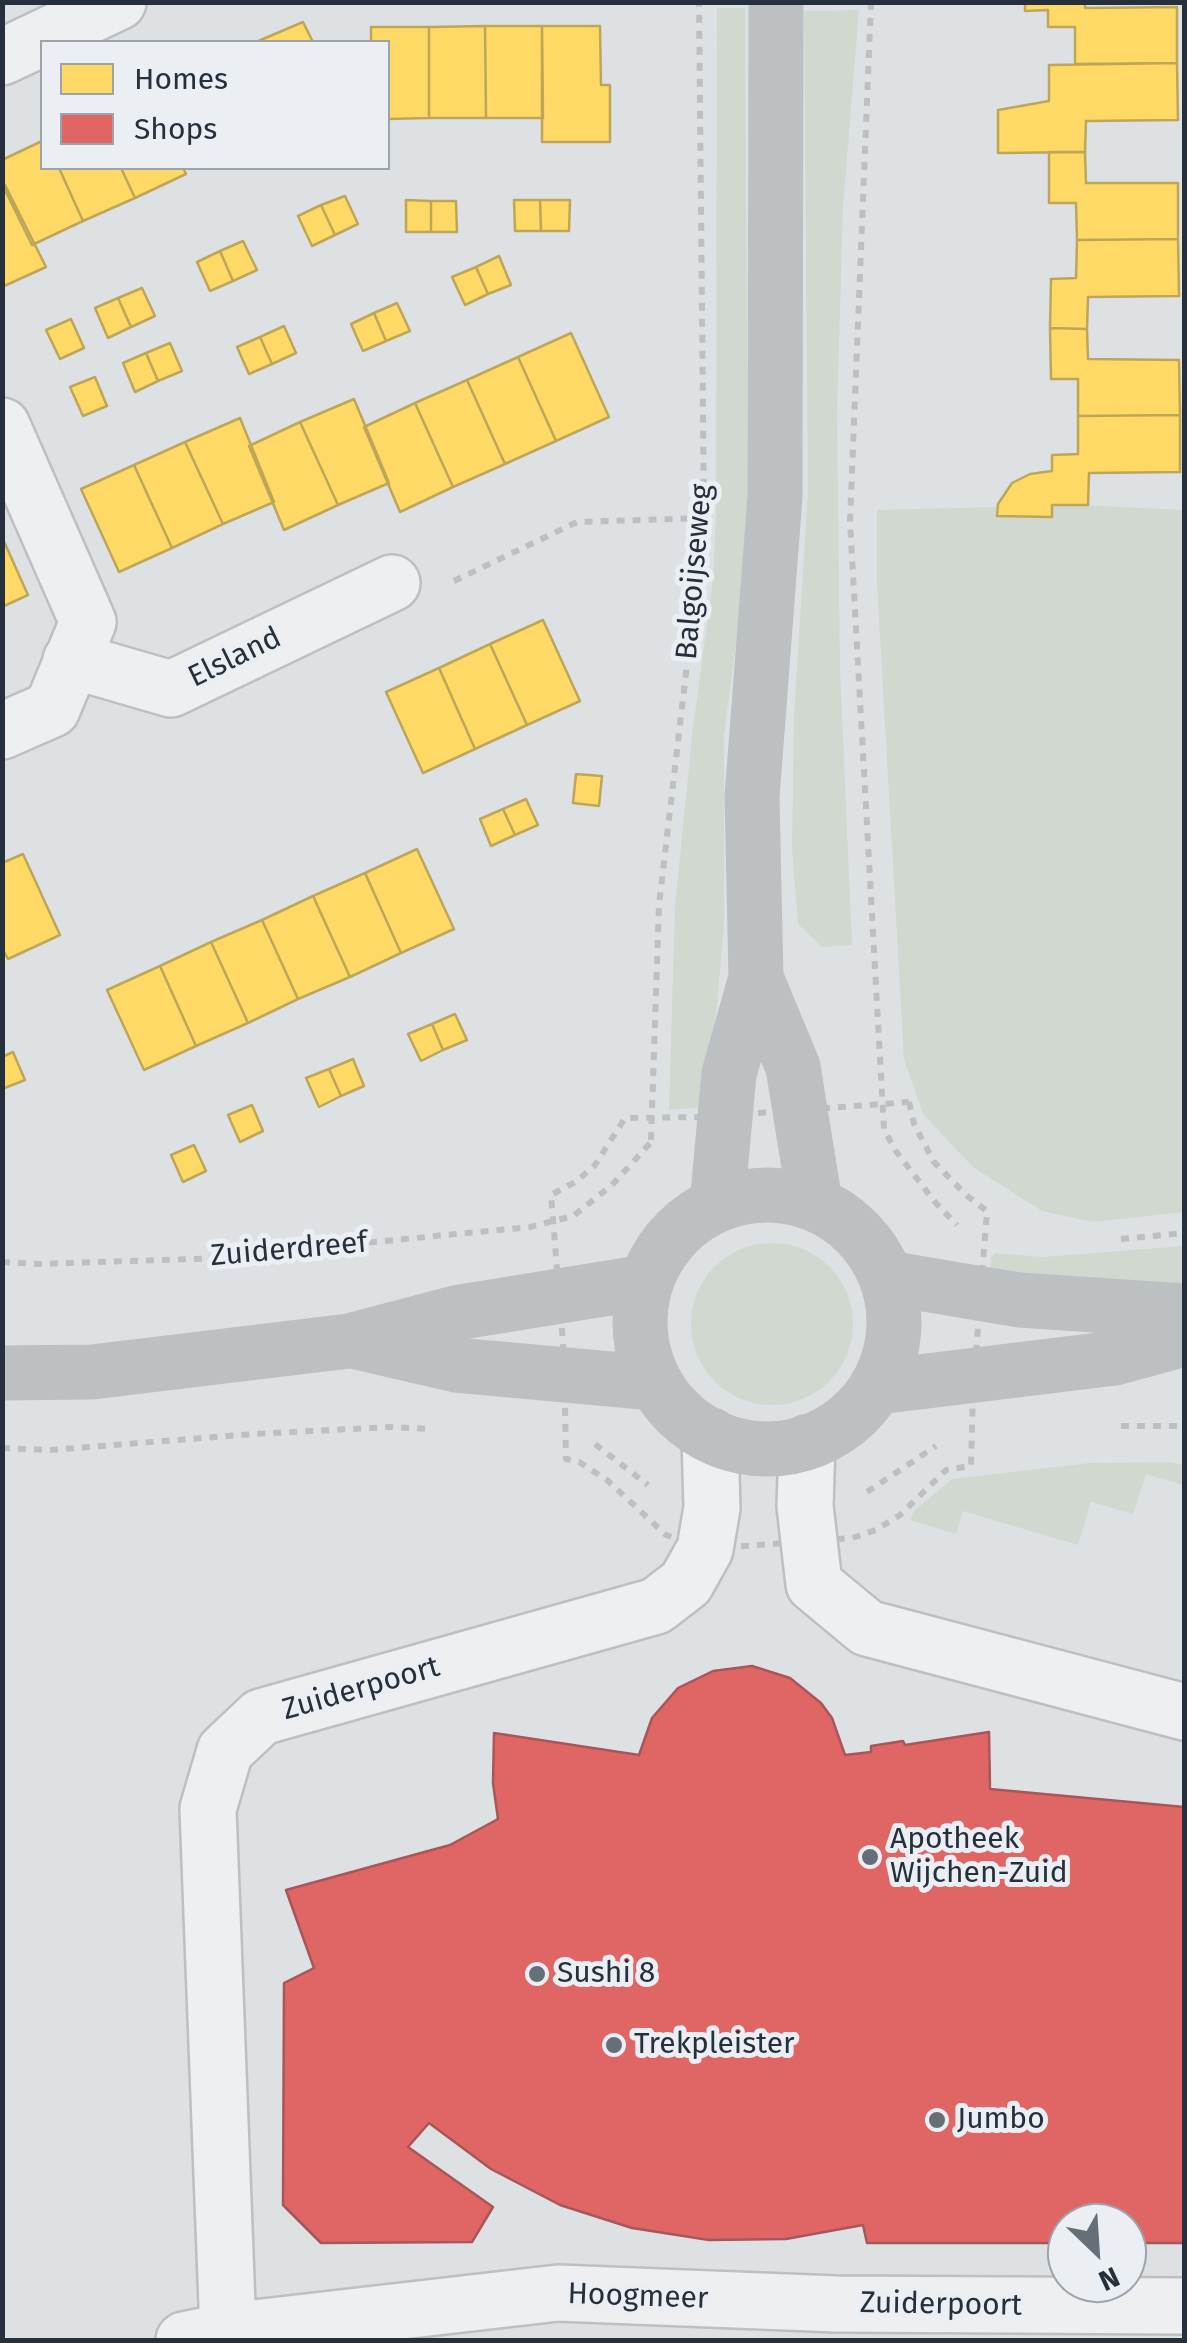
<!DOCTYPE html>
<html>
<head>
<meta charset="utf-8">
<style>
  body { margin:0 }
  #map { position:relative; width:1187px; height:2343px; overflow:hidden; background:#dee1e4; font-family:"Fira Sans",sans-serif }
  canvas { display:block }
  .frame { position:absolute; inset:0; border:5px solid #26303c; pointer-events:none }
  .legend { position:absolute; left:40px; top:40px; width:350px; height:130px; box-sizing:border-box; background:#ebeff4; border:2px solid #9ca3aa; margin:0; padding:12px 18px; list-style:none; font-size:30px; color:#26303c }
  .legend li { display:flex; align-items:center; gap:20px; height:50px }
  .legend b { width:50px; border:2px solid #9ca3aa }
  .north { position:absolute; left:1047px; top:2203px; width:100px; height:100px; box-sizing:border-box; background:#ebeff4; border:2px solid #9ca3aa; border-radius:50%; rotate:155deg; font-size:28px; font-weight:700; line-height:40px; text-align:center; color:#26303c }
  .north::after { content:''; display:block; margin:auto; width:35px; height:45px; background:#666e77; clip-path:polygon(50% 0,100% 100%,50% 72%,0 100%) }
</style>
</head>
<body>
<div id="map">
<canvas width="1187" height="2343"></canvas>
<div class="frame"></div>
<ul class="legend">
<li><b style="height:28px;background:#ffd966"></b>Homes</li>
<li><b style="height:28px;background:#e06666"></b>Shops</li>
</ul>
<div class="north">N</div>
</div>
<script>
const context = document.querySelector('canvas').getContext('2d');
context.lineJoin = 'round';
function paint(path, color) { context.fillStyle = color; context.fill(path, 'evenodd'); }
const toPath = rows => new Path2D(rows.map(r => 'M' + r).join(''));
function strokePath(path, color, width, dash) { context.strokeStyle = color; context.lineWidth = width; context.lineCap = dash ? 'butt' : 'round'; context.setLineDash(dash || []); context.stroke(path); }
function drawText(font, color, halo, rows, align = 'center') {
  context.font = font + ' "Fira Sans",sans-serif'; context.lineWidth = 10; context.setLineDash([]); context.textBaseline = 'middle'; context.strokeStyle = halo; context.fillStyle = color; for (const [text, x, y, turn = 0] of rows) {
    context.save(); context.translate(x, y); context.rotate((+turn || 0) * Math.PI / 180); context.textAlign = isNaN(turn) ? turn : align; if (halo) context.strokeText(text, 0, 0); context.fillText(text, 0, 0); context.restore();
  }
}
paint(toPath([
  [717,8,745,8,748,506,741,606,724,735,724,924,708,1107,669,1110,675,906,693,728,713,580,716,518],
  [859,10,843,206,837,414,840,669,852,945,822,947,798,924,792,849,794,717,808,490,804,11],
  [1079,505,1184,510,1184,1212,1093,1222,1042,1211,973,1167,923,1114,904,1059,877,583,877,510],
  '691 1324a81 81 0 1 1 162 0a81 81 0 1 1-162 0Z',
  [1184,1246,1184,1287,990,1278,991,1257,996,1253,1043,1257],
  [1169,1462,1184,1465,1184,1485,1146,1474,1133,1514,1091,1502,1078,1545,963,1511,956,1534,910,1520,914,1511,952,1479,1090,1463]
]), '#d0d8cf');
const homes = toPath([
  [1025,2,1085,2,1085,8,1177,7,1177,63,1075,64,1075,27,1048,27,1048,10,1025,11,1025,2],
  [303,22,313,42,256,42,303,22],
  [485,26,486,118,429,118,429,27,485,26],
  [485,26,542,26,543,118,486,118,485,26],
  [542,26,600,26,601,85,610,85,610,142,542,142,542,26],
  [371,27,429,27,429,118,388,119,388,42,371,42,371,27],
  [1177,63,1178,120,1086,121,1085,152,998,153,998,110,1049,101,1049,65,1177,63],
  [42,141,42,168,59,168,83,221,32,245,2,184,2,160,42,141],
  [1049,152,1085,152,1086,183,1178,183,1178,239,1077,240,1076,203,1049,203,1049,152],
  [59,168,121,168,135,198,83,221,59,168],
  [121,168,183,168,186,174,135,198,121,168],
  [5,185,46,267,2,287,2,186,5,185],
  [345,196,358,224,335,235,321,205,345,196],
  [406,200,431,201,431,232,406,232,406,200],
  [514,200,540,200,541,231,515,231,514,200],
  [540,200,570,200,569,231,541,231,540,200],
  [431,201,456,201,457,232,431,232,431,201],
  [321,205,335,235,312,246,298,216,321,205],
  [1178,239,1179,296,1088,297,1087,329,1050,328,1051,279,1076,278,1077,240,1178,239],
  [243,241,257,270,233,281,220,251,243,241],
  [220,251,233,281,210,291,197,262,220,251],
  [499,256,511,285,488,294,476,267,499,256],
  [476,267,488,294,465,305,452,277,476,267],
  [142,288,155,316,131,327,118,298,142,288],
  [118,298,131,327,108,338,95,308,118,298],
  [397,303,410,331,386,341,374,313,397,303],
  [374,313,386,341,363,351,351,324,374,313],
  [71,319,84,348,60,359,46,330,71,319],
  [284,326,296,353,272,364,260,337,284,326],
  [1050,328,1087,329,1088,359,1179,360,1180,415,1078,416,1078,379,1051,379,1050,328],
  [571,333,609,417,556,441,518,357,571,333],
  [260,337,272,364,249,374,237,347,260,337],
  [170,343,182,371,158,381,146,353,170,343],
  [146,353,158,381,135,392,123,363,146,353],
  [518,357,556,441,505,464,467,380,518,357],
  [95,377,107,406,83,416,70,387,95,377],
  [467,380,505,464,453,487,415,403,467,380],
  [354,399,389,483,338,505,300,422,354,399],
  [415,403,453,487,400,512,364,427,415,403],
  [1180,415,1180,472,1089,473,1088,505,1052,505,1052,517,997,516,998,504,1012,483,1030,474,1052,471,1052,455,1078,454,1078,416,1180,415],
  [240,418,274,502,223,524,185,442,240,418],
  [300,422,338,505,284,530,249,446,300,422],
  [185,442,223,524,172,548,134,465,185,442],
  [134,465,172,548,119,572,81,489,134,465],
  [2,537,28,595,2,607,2,537],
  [543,620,580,701,527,725,490,644,543,620],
  [490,644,527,725,475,749,439,668,490,644],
  [439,668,475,749,423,773,386,692,439,668],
  [576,774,602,776,599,806,573,803,576,774],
  [526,799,538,825,515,835,503,809,526,799],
  [503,809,515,835,491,846,480,819,503,809],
  [417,849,454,929,401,953,365,873,417,849],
  [23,854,60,935,8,959,2,948,2,863,23,854],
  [365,873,401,953,350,977,313,896,365,873],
  [313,896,350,977,298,999,262,920,313,896],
  [262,920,298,999,248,1023,211,942,262,920],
  [211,942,248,1023,196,1046,160,966,211,942],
  [160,966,196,1046,144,1070,107,990,160,966],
  [455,1014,467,1040,443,1050,432,1024,455,1014],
  [432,1024,443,1050,421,1061,408,1034,432,1024],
  [13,1052,25,1080,2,1089,2,1057,13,1052],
  [353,1059,364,1086,341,1096,329,1069,353,1059],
  [329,1069,341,1096,319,1107,306,1078,329,1069],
  [252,1105,263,1131,240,1142,228,1115,252,1105],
  [194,1145,206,1171,183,1182,171,1155,194,1145]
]);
paint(homes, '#ffd966');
strokePath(homes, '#bea659', 2.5);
const shops = toPath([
  [752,1666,790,1678,821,1703,832,1718,845,1755,871,1752,871,1746,903,1741,905,1745,989,1732,990,1789,1184,1807,1184,2243,1127,2243,1127,2223,1067,2223,1067,2243,867,2243,863,2225,786,2239,709,2240,632,2228,560,2205,491,2169,429,2123,408,2147,493,2207,472,2242,321,2243,283,2205,284,1983,314,1968,286,1890,450,1845,498,1819,493,1783,494,1733,639,1755,652,1718,678,1688,713,1671,752,1666]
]);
paint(shops, '#e06666');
strokePath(shops, '#a85659', 2.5);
const street = toPath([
  [2,57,118,2],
  [2,426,88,622,52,709,2,731],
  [71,660,171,689,392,583],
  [807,1444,805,1506,814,1584,867,1628,1184,1712],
  [228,2331,208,1809,225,1751,261,1717,656,1606,686,1583,705,1549,712,1508,710,1437],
  [184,2340,228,2331,558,2293,837,2304,1184,2306]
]);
strokePath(street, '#bdbfc2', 60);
strokePath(toPath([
  [871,2,850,521,884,1129,895,1150,935,1202,957,1225],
  [454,581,577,522,704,518],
  [909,1102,914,1124,934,1162,966,1195,987,1211,973,1392,971,1466,946,1470,900,1515,876,1530,852,1538,705,1549,666,1535,607,1480,579,1462,566,1459,564,1355,551,1195,577,1181,595,1165,625,1118,705,1117,909,1102],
  [651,1140,659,905,704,518,699,2],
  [1121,1239,1184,1233],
  [2,1262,38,1264,197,1259,530,1227,573,1216,612,1185,653,1140],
  [1121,1426,1184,1426],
  [595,1444,648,1485],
  [2,1448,51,1450,253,1434,391,1427,430,1429],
  [867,1492,936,1446]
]), '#bdc0c3', 6, [8, 8]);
strokePath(street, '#edeff0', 55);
strokePath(toPath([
  [756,978,793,1067,815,1203],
  '640 1322a127 127 0 1 1 254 0a127 127 0 1 1-254 0Z',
  [717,1205,729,1074,756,978,752,797,775,497,776,2],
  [888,1278,1019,1300,1184,1311],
  [357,1342,456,1365,654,1383],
  [2,1373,92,1372,349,1341,455,1313,646,1282],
  [878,1387,1115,1358,1184,1339]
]), '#bcc0c3', 55);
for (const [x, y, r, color] of [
  [870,1857,10,"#666e77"],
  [537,1974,10,"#666e77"],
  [614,2045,10,"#666e77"],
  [937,2120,10,"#666e77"]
]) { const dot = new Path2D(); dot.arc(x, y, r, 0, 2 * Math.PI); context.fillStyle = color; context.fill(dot); strokePath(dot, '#ebeff4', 4); }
drawText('30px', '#26303c', '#ebeff4', [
  ["Balgoijseweg",695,572,-85],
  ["Elsland",235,658,-26],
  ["Zuiderdreef",289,1250,-5],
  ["Zuiderpoort",361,1689,-16],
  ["Hoogmeer",638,2297,2],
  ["Zuiderpoort",941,2305,1]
]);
drawText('30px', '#26303c', '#ebeff4', [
  ["Apotheek",890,1840],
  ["Wijchen-Zuid",890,1874],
  ["Sushi 8",557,1974],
  ["Trekpleister",634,2045],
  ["Jumbo",957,2120]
], 'left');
</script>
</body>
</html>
